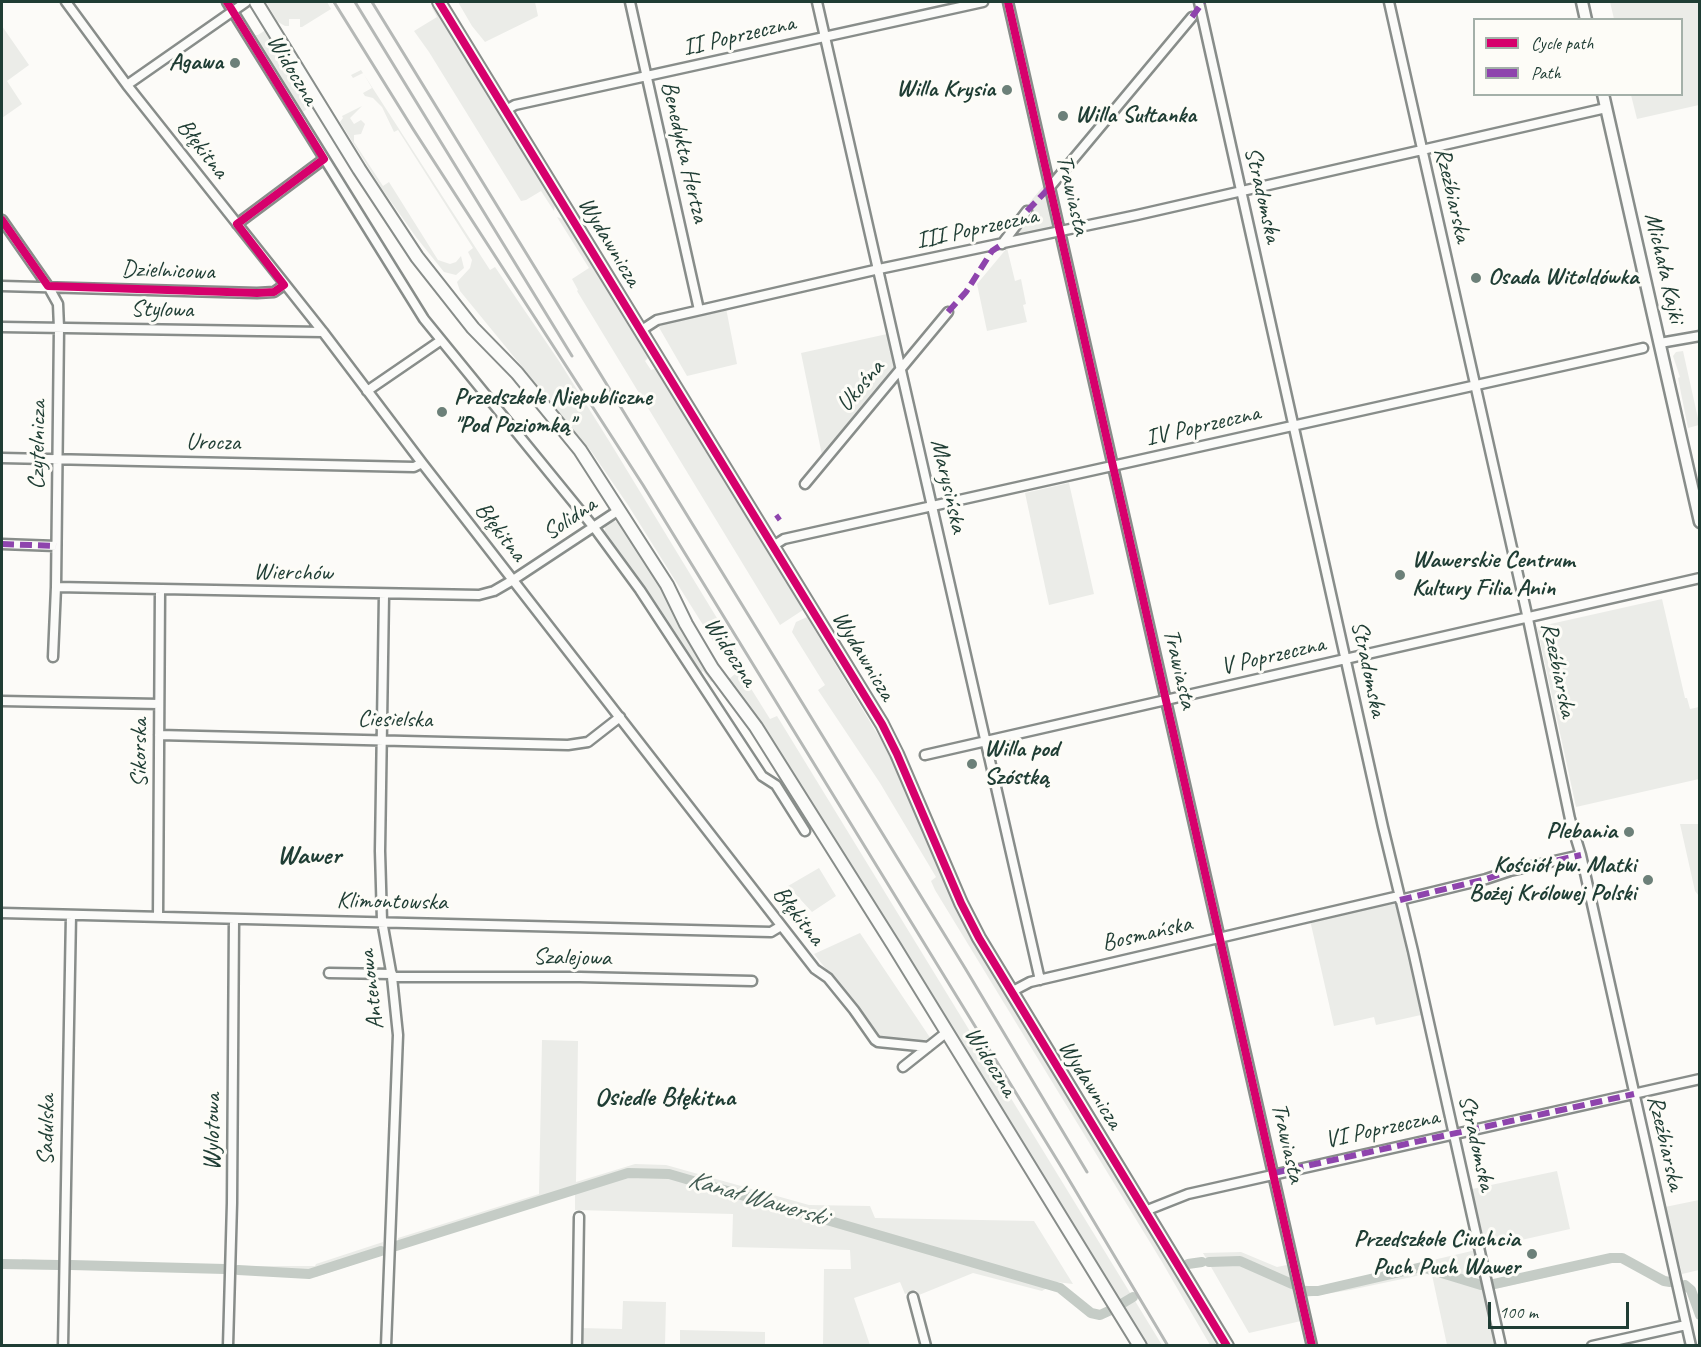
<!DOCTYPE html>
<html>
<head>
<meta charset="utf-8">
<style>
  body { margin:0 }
  #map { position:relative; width:1701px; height:1347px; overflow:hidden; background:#fcfbf8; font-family:Caveat,sans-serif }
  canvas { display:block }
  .frame { position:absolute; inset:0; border:3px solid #1f3d34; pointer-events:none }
  .legend { position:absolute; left:1473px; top:18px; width:210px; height:78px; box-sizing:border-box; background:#fdfcf7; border:2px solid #a4b0a9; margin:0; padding:8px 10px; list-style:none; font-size:18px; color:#1f3d34 }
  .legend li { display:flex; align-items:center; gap:12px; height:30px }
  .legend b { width:30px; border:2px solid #a4b0a9 }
  .scale { position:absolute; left:1488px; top:1302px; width:141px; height:27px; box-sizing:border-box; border:3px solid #1f3d34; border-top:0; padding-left:8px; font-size:18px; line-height:21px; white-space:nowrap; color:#1f3d34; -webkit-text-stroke:4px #fdfcf7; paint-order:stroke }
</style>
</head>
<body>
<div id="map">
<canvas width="1701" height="1347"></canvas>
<div class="frame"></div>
<ul class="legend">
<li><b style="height:8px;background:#d6006c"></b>Cycle path</li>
<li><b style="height:8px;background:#8e44ad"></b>Path</li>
</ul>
<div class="scale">100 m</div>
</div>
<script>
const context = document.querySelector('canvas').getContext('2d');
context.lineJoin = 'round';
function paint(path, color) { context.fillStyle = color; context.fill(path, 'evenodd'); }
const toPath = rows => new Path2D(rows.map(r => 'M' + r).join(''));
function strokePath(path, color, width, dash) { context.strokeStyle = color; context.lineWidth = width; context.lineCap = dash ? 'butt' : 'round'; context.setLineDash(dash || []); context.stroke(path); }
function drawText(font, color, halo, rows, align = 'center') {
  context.font = font + ' Caveat,sans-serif'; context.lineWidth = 6; context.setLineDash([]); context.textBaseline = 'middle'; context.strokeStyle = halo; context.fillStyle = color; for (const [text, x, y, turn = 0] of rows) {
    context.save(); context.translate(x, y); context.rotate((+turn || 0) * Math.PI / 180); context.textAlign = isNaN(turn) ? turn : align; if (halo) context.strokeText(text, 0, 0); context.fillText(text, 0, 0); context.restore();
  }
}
paint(toPath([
  [266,2,327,2,331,9,302,27,300,27,300,19,289,19,289,26,285,26,278,22],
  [458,2,535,2,538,16,485,42,472,26],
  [1610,2,1699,2,1699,105,1637,119,1631,95,1682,94,1682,20,1614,19],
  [433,7,555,205,554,211,541,191,526,200,521,201,429,52,414,31,437,17,432,8],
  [2,26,29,65,7,81,22,104,2,118],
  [267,29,313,105,301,113,254,35,258,35],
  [361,70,490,270,495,267,559,361,611,444,737,651,730,655,718,648,713,641,628,505,591,451,460,291,457,282,470,268,472,260,468,252,473,248,398,130,394,132,382,107,373,98,365,96,363,93,372,88,363,73,353,78,351,75],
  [362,106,350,118,354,124,361,120,365,124,361,134,354,135,354,142,383,186,389,182,438,260,450,264,456,262,461,256,464,268,456,275,444,272,416,237,382,189,340,122,343,118,342,116],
  [1044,185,1047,191,1054,229,1012,237,1031,213,1025,208],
  [557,217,563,219,648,358,645,361,651,370,655,369,803,610,780,625,577,291,578,290,572,279,589,268],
  [1007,248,1015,281,1021,279,1026,304,1023,305,1027,322,987,331,977,284],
  [726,308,737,364,687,376,657,324,695,315,697,317,705,315,706,313],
  [887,334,894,367,822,455,801,353],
  [1683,351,1699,423,1699,425,1688,428,1678,378,1680,377,1673,356,1676,352],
  [1069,483,1094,594,1049,605,1025,493],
  [613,521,619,522,657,577,713,681,711,682,703,671,699,674,650,597,605,534,605,527],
  [1662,599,1685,698,1687,698,1690,709,1699,707,1699,779,1576,807,1537,627],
  [807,617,887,750,966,930,1218,1345,1210,1345,1162,1262,935,890,931,881,936,877,880,783,818,690,825,685,792,632,796,622],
  [735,674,745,679,770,719,777,716,1162,1345,1147,1345,888,924,759,721,729,679],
  [1680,824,1699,824,1699,896,1695,891],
  [819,868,836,896,812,912,788,886],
  [1390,902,1395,903,1421,1015,1376,1025,1374,1017,1334,1026,1310,920],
  [860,933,931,1039,927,1042,879,1039,857,1008,814,954],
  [542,1040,578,1041,576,1182,635,1164,666,1165,809,1205,870,1206,875,1218,1034,1221,1073,1284,1056,1282,1042,1291,973,1273,919,1295,916,1290,905,1294,900,1282,854,1298,870,1345,823,1345,824,1269,851,1269,850,1250,732,1247,733,1214,575,1210,575,1192,398,1249,398,1238,539,1194],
  [1557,1171,1570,1229,1486,1248,1472,1189],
  [1699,1200,1699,1270,1682,1274,1665,1207],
  [383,1242,382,1255,316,1277,236,1274,236,1266,315,1266,316,1264],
  [1476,1250,1495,1345,1447,1345,1432,1275,1426,1274,1350,1290,1307,1297,1304,1285,1312,1287,1326,1285],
  [1241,1252,1277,1267,1287,1265,1301,1321,1249,1333,1203,1253],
  [1616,1255,1622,1255,1668,1277,1670,1285,1621,1262,1610,1263,1495,1289,1492,1280,1578,1261],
  [22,1259,58,1261,58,1268,2,1267,2,1260,22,1261],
  [71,1261,226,1267,226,1272,148,1270,147,1272,70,1269],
  [623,1301,666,1302,665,1345,580,1346,580,1328,622,1329],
  [680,1330,765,1332,765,1345,680,1345]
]), '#ebece8');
strokePath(toPath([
  [396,1246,628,1173,669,1174,1060,1288,1091,1313,1100,1315,1111,1310],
  [1209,1262,1240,1261,1292,1284],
  [2,1264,59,1265],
  [1188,1264,1202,1262],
  [71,1265,225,1269],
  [238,1270,309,1274,381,1251],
  [1494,1284,1611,1258,1622,1258,1664,1281,1670,1282],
  [1685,1285,1691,1290,1700,1315],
  [1306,1291,1318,1291,1422,1267,1481,1285],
  [1123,1303,1133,1297]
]), '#c5ccc6', 10);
const minor = toPath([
  [66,2,127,85,323,332,422,463,815,969,828,978,854,1010,875,1040,878,1042,928,1047],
  [227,2,424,319,596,530,640,590,762,776,776,785,805,831],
  [630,2,699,310],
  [817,2,1040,980],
  [1008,2,1312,1346],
  [1199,2,1383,827,1413,951,1501,1346],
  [1389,2,1528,619,1570,819,1581,855,1691,1346],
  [127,85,246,2],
  [506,110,515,105,983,2],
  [1050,187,1192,17],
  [2,220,48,286,58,304,59,328,56,587,479,595,494,591,513,580,619,510],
  [237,224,324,159],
  [1002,244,1027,211],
  [2,286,257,293,274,292,284,285],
  [2,327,323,332],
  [640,331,657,320,879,269,1137,215,1606,108],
  [1660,343,1700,336],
  [367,391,440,341],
  [2,458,414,467,422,463],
  [805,484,948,312],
  [2,544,56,546],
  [773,546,784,539,1643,348],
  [384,595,380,851,382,921,392,977,398,1035,386,1346],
  [53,657,56,587],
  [2,701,159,704],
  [159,735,568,745,588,742,620,717],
  [925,755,1700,578],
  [1400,900,1486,879,1510,871,1581,855],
  [2,913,771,932,781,926],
  [158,917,160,590],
  [329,973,392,974],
  [392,977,580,977,752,981],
  [1011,992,1030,982,1399,896],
  [903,1067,947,1032],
  [1145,1211,1188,1194,1700,1079],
  [913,1297,926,1346],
  [63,1346,71,915],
  [228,1346,232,1203,234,919],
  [577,1346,579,1217],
  [1592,1346,1686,1325]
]);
const tertiary = toPath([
  [1582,2,1586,20],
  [1603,94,1700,522]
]);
const secondary = toPath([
  [256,2,359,169,417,257,473,328,517,373,580,450,667,585,686,624,712,668,756,727,894,946,1140,1346],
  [439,2,882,724,897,754,961,903,979,938,1227,1346]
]);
strokePath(minor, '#888d8a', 13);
strokePath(tertiary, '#888d8a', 15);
strokePath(secondary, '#888d8a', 16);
strokePath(minor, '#fbfbf9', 8);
strokePath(tertiary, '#fbfbf9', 10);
strokePath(secondary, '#fbfbf9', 12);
strokePath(toPath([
  [334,2,413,129,643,485,1062,1168,1168,1346],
  [355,2,572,356],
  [372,2,965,968,1087,1172]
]), '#b5b8b6', 3);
strokePath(toPath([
  [1192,17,1203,2],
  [1027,211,1050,187],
  [948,312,966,292,992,251,1001,245],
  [776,519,780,516],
  [2,544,56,546],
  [1400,900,1486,879,1510,871,1581,855],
  [1274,1173,1634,1094]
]), '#8e44ad', 6, [12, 6]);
strokePath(toPath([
  [439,2,882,724,897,754,961,903,979,938,1227,1346],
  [1008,2,1312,1346],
  [2,220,48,286,257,293,274,292,284,285,237,224,324,159,227,2]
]), '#d6006c', 8);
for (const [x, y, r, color] of [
  [235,63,6,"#6c8079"],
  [1007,90,6,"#6c8079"],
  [1063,116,6,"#6c8079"],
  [1476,278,6,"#6c8079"],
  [442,412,6,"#6c8079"],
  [1400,575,6,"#6c8079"],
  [972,764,6,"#6c8079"],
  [1629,832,6,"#6c8079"],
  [1648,880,6,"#6c8079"],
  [1532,1254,6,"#6c8079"]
]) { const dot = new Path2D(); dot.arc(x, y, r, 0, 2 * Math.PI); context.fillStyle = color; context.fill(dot); strokePath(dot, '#fdfcf7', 2); }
drawText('24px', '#1f3d34', '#fdfcf7', [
  ["II Poprzeczna",739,36,-13],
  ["Widoczna",292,70,59],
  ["Błękitna",202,149,52],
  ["Benedykta Hertza",684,152,77],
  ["Trawiasta",1072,195,77],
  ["Stradomska",1262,195,77],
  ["Rzeźbiarska",1452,195,77],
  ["III Poprzeczna",977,229,-12],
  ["Wydawnicza",609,242,59],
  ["Michała Kajki",1664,268,77],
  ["Dzielnicowa",168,271,2],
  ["Stylowa",162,310,1],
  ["Ukośna",861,386,-50],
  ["IV Poprzeczna",1203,426,-13],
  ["Urocza",213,443,1],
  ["Czytelnicza",38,445,-89],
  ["Marysińska",948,486,77],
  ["Solidna",570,519,-34],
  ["Błękitna",500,532,52],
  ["Wierchów",293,573,1],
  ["Widoczna",730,652,57],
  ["Wydawnicza",863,656,59],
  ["V Poprzeczna",1273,656,-13],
  ["Trawiasta",1179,669,77],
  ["Stradomska",1368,669,78],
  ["Rzeźbiarska",1558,670,78],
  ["Ciesielska",395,720,1],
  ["Sikorska",140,753,-90],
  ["Klimontowska",392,902,1],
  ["Błękitna",798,916,52],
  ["Bosmańska",1147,934,-13],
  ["Szalejowa",572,958,1],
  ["Antenowa",372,990,-97],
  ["Widoczna",990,1062,58],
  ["Wydawnicza",1090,1085,58],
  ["VI Poprzeczna",1382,1129,-12],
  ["Sadulska",47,1130,-89],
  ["Wylotowa",213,1132,-90],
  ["Trawiasta",1287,1143,77],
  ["Stradomska",1476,1143,77],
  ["Rzeźbiarska",1665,1143,77]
]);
drawText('bold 24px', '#1f3d34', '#fdfcf7', [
  ["Agawa",223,63],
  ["Willa Krysia",995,90],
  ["Willa Sułtanka",1075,116,"left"],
  ["Osada Witoldówka",1488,278,"left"],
  ["Przedszkole Niepubliczne",454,398,"left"],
  ["\"Pod Poziomką\"",454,426,"left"],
  ["Wawerskie Centrum",1412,561,"left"],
  ["Kultury Filia Anin",1412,589,"left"],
  ["Willa pod",984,750,"left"],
  ["Szóstką",984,778,"left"],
  ["Plebania",1617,832],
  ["Kościół pw. Matki",1636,866],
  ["Bożej Królowej Polski",1636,894],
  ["Przedszkole Ciuchcia",1520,1240],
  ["Puch Puch Wawer",1520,1268]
], 'right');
drawText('bold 26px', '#1f3d34', '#fdfcf7', [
  ["Osiedle Błękitna",665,1098]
]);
drawText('italic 26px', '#435c53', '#fdfcf7', [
  ["Kanał Wawerski",757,1199,16]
]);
drawText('bold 27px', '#1f3d34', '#fdfcf7', [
  ["Wawer",309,856]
]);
</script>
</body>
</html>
